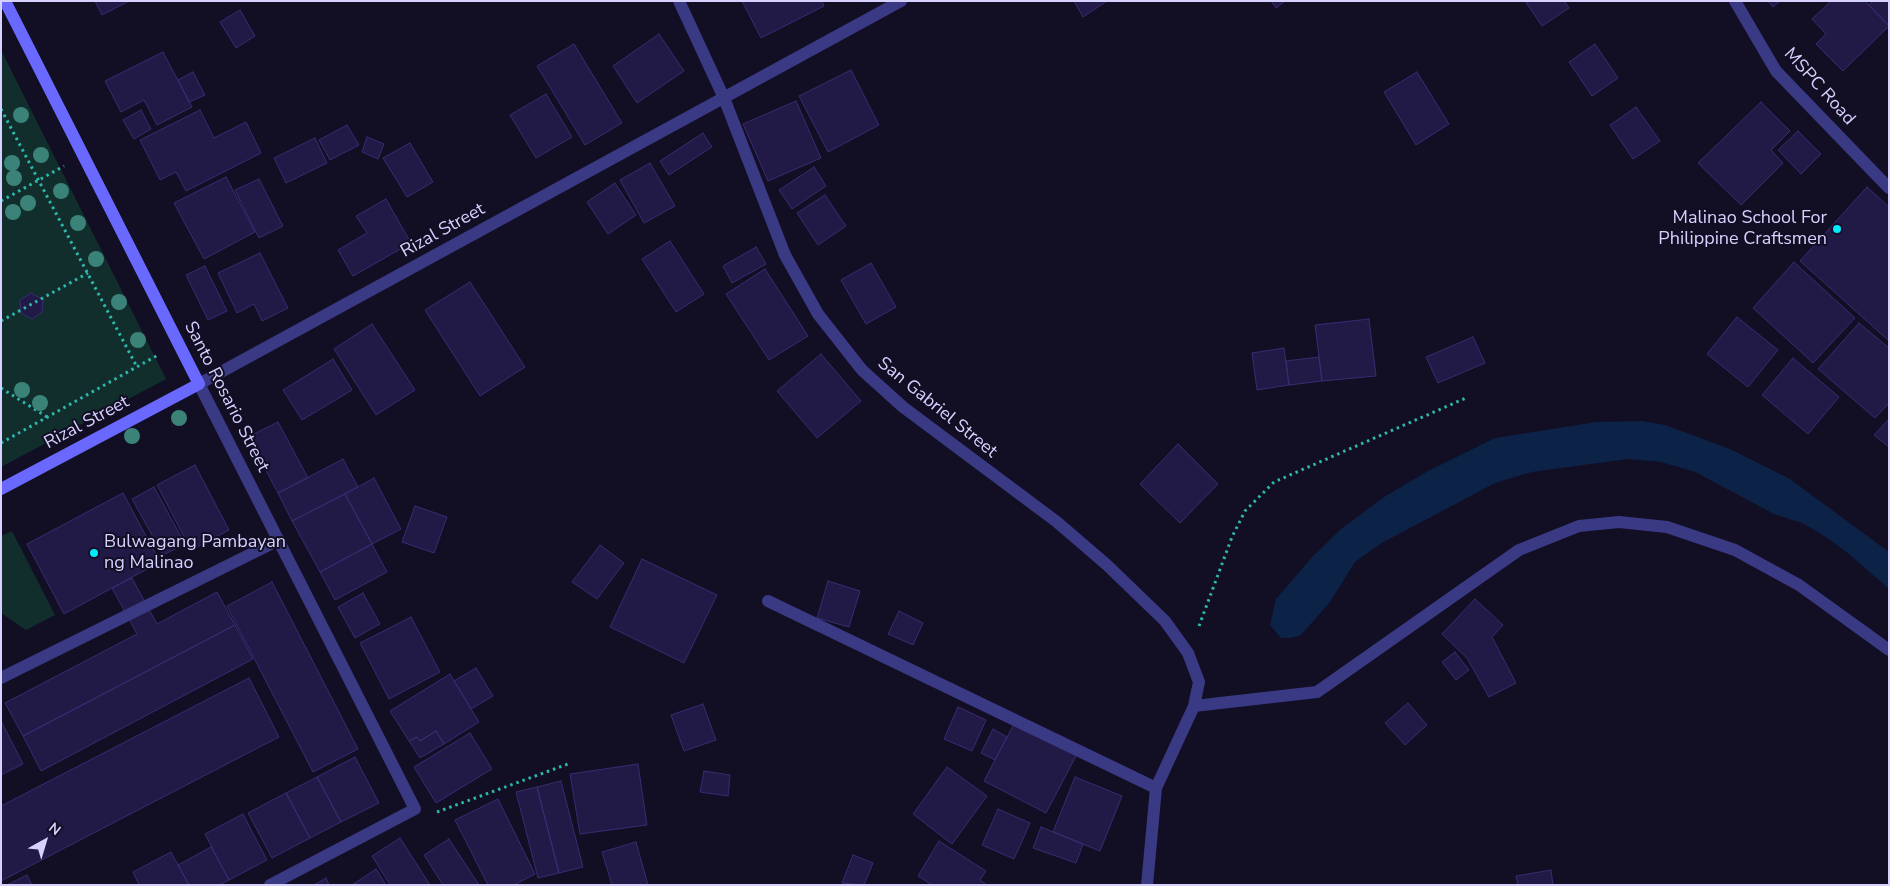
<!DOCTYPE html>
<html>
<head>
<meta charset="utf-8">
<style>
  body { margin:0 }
  #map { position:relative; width:1890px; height:886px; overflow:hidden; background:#120e24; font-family:"Nunito Sans",sans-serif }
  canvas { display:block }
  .frame { position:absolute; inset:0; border:2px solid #d6d2ff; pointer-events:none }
  .north { position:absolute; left:20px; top:816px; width:50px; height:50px; -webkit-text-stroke:4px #120e24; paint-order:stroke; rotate:39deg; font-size:14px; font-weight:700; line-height:20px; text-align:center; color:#d6d2ff }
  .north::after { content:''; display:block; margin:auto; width:18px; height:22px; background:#d6d2ff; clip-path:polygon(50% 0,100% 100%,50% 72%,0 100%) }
</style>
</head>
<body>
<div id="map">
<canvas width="1890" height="886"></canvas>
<div class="frame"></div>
<div class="north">N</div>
</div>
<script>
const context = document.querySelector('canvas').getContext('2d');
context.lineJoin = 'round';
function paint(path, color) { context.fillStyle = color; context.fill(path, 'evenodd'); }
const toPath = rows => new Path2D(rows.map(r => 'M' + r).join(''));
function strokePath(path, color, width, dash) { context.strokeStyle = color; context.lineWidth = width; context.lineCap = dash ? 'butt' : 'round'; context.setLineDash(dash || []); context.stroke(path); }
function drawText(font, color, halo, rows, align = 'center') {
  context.font = font + ' "Nunito Sans",sans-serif'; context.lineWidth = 4; context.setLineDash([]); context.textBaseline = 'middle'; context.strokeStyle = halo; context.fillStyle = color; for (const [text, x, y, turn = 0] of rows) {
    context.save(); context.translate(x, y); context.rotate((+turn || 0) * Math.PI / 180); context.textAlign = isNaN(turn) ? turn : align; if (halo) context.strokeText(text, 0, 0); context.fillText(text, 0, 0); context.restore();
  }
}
paint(toPath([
  [1,50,166,379,1,467],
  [12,531,55,615,26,630,1,613,1,536]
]), '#112e2d');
paint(toPath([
  [1642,421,1665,425,1730,449,1790,479,1889,552,1889,589,1849,554,1826,537,1802,523,1774,514,1695,472,1661,462,1628,459,1532,472,1495,483,1380,544,1355,562,1330,602,1301,635,1291,638,1281,638,1270,625,1276,599,1312,557,1341,529,1384,497,1428,471,1495,438,1596,422]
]), '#0c2246');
const building = toPath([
  [95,1,129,1,102,15,95,1],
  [742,1,822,1,824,6,761,38,742,1],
  [1074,1,1107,1,1083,17,1074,1],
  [1271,1,1285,1,1276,8,1271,1],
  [1525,1,1564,1,1569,8,1542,26,1525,1],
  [1768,1,1780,1,1773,7,1768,1],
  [1831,1,1865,1,1889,26,1843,71,1816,44,1826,34,1812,19,1831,1],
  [1873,1,1889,1,1889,26,1869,5,1873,1],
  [240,10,255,36,236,48,220,22,240,10],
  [659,34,684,71,637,103,613,66,659,34],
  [574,44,622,123,585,145,537,66,574,44],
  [1595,44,1618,78,1592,96,1569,62,1595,44],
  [163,52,192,107,157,125,144,100,121,112,105,81,163,52],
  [851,70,879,125,828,152,799,96,851,70],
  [193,72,205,95,189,102,178,80,193,72],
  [1417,72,1449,124,1416,145,1384,92,1417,72],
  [546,94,572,137,536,158,510,115,546,94],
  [796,101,821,158,768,181,743,124,796,101],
  [1761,102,1790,131,1771,150,1783,163,1741,205,1698,163,1761,102],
  [1636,107,1660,141,1633,159,1610,125,1636,107],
  [141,110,151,129,134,139,123,120,141,110],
  [200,110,214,138,246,122,261,153,186,191,176,172,160,180,140,140,200,110],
  [347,125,359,145,330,160,319,140,347,125],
  [1798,131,1821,154,1801,174,1778,150,1798,131],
  [703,133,712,147,669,175,660,161,703,133],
  [367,137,384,144,378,159,362,152,367,137],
  [315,138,327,163,286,183,274,158,315,138],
  [410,143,433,182,407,197,383,158,410,143],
  [650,163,675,206,644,223,620,180,650,163],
  [814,167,826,186,792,209,779,190,814,167],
  [226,177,255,232,204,259,174,203,226,177],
  [259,179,283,226,259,238,235,190,259,179],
  [615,183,636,215,608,234,587,202,615,183],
  [1867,187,1889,207,1889,341,1800,261,1867,187],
  [825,195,846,226,818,245,797,213,825,195],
  [386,199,411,243,353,276,338,250,367,233,356,216,386,199],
  [670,241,704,294,676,312,642,259,670,241],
  [756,247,766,264,732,283,723,266,756,247],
  [260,253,288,308,262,321,254,304,237,313,218,273,260,253],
  [1794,262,1855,318,1813,363,1753,308,1794,262],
  [871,263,896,307,866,324,841,280,871,263],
  [205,266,227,311,208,320,186,275,205,266],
  [765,269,808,336,769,360,726,294,765,269],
  [470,282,525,367,480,396,425,310,470,282],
  [31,293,43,300,42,312,32,319,21,313,20,300,31,293],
  [1737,317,1778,350,1748,387,1707,354,1737,317],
  [1369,319,1376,376,1322,381,1315,325,1369,319],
  [1859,323,1889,348,1889,403,1875,418,1818,369,1859,323],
  [372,324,415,390,376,415,334,349,372,324],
  [1473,337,1485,363,1438,383,1426,357,1473,337],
  [1284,348,1289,385,1257,390,1252,353,1284,348],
  [821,354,861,401,817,438,777,391,821,354],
  [1319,357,1322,381,1289,385,1286,361,1319,357],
  [1793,358,1839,397,1808,434,1762,395,1793,358],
  [333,359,352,390,302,420,283,390,333,359],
  [1889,419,1889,447,1874,435,1889,419],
  [278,422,308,478,278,493,248,437,278,422],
  [1178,444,1218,484,1180,523,1140,484,1178,444],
  [343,459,358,487,292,521,278,493,343,459],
  [195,465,229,530,191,550,157,485,195,465],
  [374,478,401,529,372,544,345,494,374,478],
  [154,487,185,544,163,555,132,499,154,487],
  [123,493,160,562,64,614,27,544,123,493],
  [345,494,372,544,320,572,292,521,345,494],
  [415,506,447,517,434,553,402,542,415,506],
  [372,544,387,572,335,600,320,572,372,544],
  [600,545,624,563,597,599,572,582,600,545],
  [642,559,717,595,684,663,610,627,642,559],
  [132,578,157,624,217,592,235,625,23,736,5,703,137,634,112,588,132,578],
  [828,581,860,591,849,627,817,618,828,581],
  [272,582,358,749,313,772,227,606,272,582],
  [363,593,380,624,355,638,338,607,363,593],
  [1475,599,1503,625,1492,637,1516,683,1489,697,1467,658,1442,634,1475,599],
  [899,611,923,623,913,645,888,634,899,611],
  [411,617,440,672,389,699,360,643,411,617],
  [235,625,253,659,41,771,23,736,235,625],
  [1455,652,1469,670,1456,680,1442,662,1455,652],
  [476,668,493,696,471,709,454,681,476,668],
  [450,674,479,722,444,744,436,731,420,741,417,737,409,741,390,711,450,674],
  [249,678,279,737,1,881,1,806,249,678],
  [1408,703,1427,725,1405,745,1385,723,1408,703],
  [703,704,716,740,684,751,671,715,703,704],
  [958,707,986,720,972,751,944,739,958,707],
  [1,721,23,764,1,775,1,721],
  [1015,722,1077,754,1046,813,984,781,1015,722],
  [993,729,1007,737,995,760,981,753,993,729],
  [436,731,444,744,420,758,409,741,417,737,420,741,436,731],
  [470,733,492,769,436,803,414,767,470,733],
  [355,757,379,803,341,822,317,777,355,757],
  [638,764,647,825,580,834,570,774,638,764],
  [947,767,987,796,952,844,913,814,947,767],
  [704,771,730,775,728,796,700,792,704,771],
  [317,777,341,822,310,838,286,793,317,777],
  [1075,777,1122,796,1100,851,1053,832,1075,777],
  [561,781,583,867,559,873,537,787,561,781],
  [537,787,559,873,538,878,516,792,537,787],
  [286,793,310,838,272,858,248,813,286,793],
  [498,799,535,874,514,885,488,885,455,820,498,799],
  [998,809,1030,823,1014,859,982,845,998,809],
  [243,814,267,860,229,880,205,834,243,814],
  [1041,827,1083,844,1076,863,1033,848,1041,827],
  [400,838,430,885,390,885,372,856,400,838],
  [449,839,479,885,443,885,424,855,449,839],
  [939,841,986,871,980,880,987,885,932,885,918,876,939,841],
  [636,842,648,885,612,885,602,852,636,842],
  [211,847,229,880,219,885,189,885,178,865,211,847],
  [171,852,189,885,139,885,133,872,171,852],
  [853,855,873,863,864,885,842,883,853,855],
  [376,869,386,885,352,885,376,869],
  [1551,870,1553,885,1518,885,1516,876,1551,870],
  [27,875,32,885,7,885,27,875],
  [326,878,329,885,314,885,326,878]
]);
paint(building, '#221a46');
strokePath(building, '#392c72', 1);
strokePath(toPath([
  [1,109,137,367],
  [1,201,64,166],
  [1,321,88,273],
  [1,388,47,417],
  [1,443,158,355],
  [1199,626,1232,537,1245,511,1274,482,1466,398],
  [437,812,568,764]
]), '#2eb7ab', 3, [2.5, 4]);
strokePath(toPath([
  [1735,1,1776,71,1889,188],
  [1,678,279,540]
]), '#3a3984', 12);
strokePath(toPath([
  [679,1,724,98,785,255,818,314,862,370,903,407,1057,522,1107,565,1165,621,1188,653,1199,682,1194,706,1156,788,1147,885],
  [768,601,1156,788],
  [1194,706,1317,692,1519,550,1579,526,1619,522,1667,527,1735,550,1799,585,1889,650],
  [270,885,415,809,199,384,901,1]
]), '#3a3984', 12);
strokePath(toPath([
  [1,489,199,384,5,1]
]), '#6969ff', 12);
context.fillStyle = '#3b8278';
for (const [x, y] of [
  [21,115],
  [41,155],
  [12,163],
  [14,178],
  [61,191],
  [28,203],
  [13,212],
  [78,223],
  [96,259],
  [119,302],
  [138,340],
  [22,390],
  [40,403],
  [179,418],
  [132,436]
]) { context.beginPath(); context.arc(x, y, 8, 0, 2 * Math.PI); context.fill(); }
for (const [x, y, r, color] of [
  [1837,229,5,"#00e9fd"],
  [94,553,5,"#00e9fd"]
]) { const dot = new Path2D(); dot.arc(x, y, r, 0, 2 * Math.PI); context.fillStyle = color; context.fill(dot); strokePath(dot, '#120e24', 2); }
drawText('18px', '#d6d2ff', '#120e24', [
  ["MSPC Road",1819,87,48],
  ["Rizal Street",443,231,-29],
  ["Santo Rosario Street",226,397,63],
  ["San Gabriel Street",937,408,39],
  ["Rizal Street",87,423,-28]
]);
drawText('18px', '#d6d2ff', '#120e24', [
  ["Malinao School For",1827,219],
  ["Philippine Craftsmen",1827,240],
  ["Bulwagang Pambayan",104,543,"left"],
  ["ng Malinao",104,564,"left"]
], 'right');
</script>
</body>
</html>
